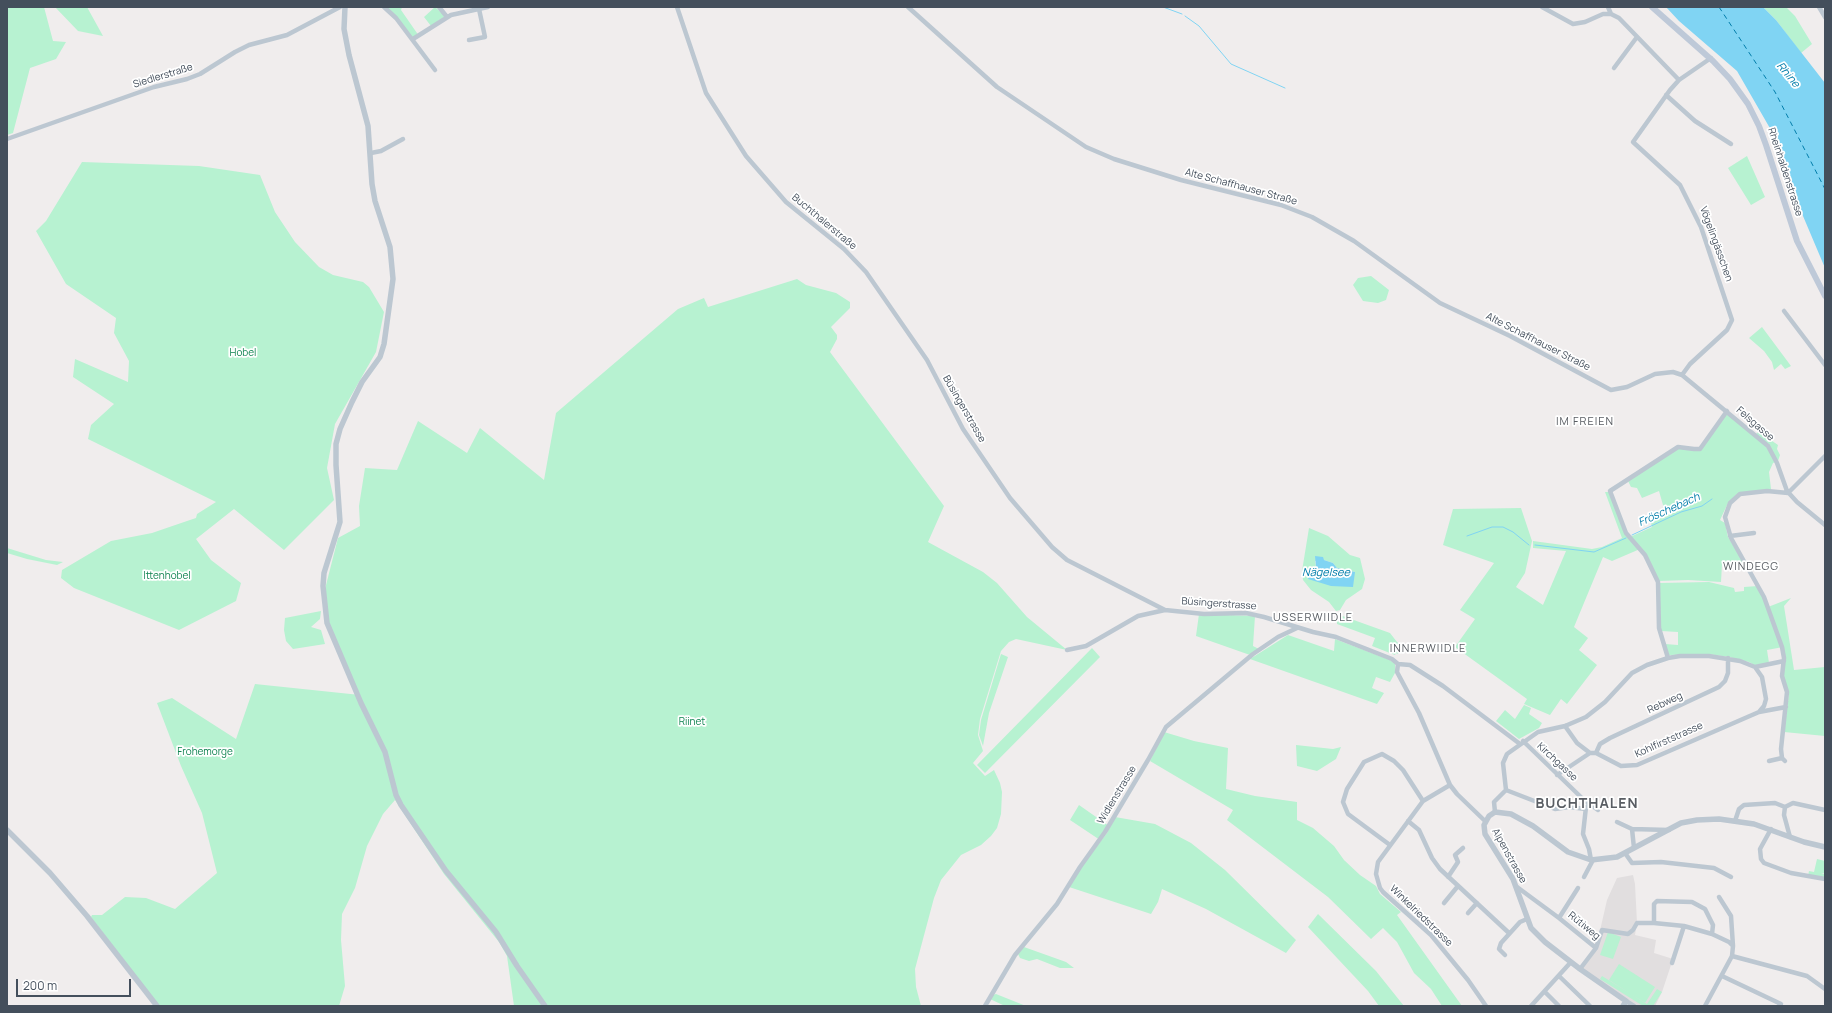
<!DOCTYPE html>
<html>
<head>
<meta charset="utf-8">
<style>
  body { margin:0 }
  #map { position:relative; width:1832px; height:1013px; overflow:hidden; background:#f0eded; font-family:Manrope,sans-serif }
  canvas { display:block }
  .frame { position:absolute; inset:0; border:8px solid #444f5c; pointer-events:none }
  .scale { position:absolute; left:16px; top:979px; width:115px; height:18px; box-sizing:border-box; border:2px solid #444f5c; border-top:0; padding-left:5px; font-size:12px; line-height:14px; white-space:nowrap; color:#444f5c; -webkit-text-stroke:3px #fff; paint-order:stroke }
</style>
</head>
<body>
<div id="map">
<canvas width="1832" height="1013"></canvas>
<div class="frame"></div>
<div class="scale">200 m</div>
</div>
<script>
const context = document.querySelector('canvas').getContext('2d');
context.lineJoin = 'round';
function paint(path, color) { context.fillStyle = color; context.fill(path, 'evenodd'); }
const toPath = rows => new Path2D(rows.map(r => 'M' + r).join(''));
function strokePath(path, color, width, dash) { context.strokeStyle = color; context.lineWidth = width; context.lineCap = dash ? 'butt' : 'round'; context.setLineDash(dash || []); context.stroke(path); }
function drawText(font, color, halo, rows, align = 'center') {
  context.font = font + ' Manrope,sans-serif'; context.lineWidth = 3.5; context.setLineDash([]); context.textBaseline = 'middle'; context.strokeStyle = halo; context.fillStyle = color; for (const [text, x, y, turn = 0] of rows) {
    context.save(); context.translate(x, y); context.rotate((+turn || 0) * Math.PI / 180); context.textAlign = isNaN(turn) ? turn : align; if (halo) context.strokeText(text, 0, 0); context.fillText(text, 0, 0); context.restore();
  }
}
paint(toPath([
  [1633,875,1635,884,1637,923,1635,935,1656,940,1654,953,1673,959,1662,992,1655,1006,1634,1006,1580,969,1596,948,1607,900,1617,878]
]), '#e1dedf');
paint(toPath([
  [7,7,44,7,53,41,66,42,56,59,30,68,13,133,7,135],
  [55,7,87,7,103,36,78,31],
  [384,7,402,7,401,10,419,36,413,39],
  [435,7,444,15,444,17,431,26,424,17],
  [1763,7,1786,7,1795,16,1812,44,1801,53,1776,20],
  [1747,156,1765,197,1751,205,1728,168],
  [82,162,199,166,260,175,275,212,295,242,319,267,333,275,363,282,369,287,384,312,376,352,335,424,327,468,334,500,284,550,234,509,196,539,211,560,241,583,236,601,179,630,74,588,61,578,62,570,111,541,152,533,187,521,196,518,197,514,216,502,88,439,91,425,114,404,73,377,75,359,128,382,129,361,114,333,116,318,66,284,36,231,46,221],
  [1371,276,1389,290,1386,300,1378,303,1363,301,1353,285,1358,278],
  [797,279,806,285,836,293,850,302,850,308,831,327,837,335,837,339,830,352,944,506,928,542,983,572,997,583,1027,617,1067,650,1016,639,1009,642,1001,651,980,719,978,735,983,751,973,763,985,776,994,770,1000,783,1002,792,1001,814,997,828,991,836,981,845,961,855,941,880,934,898,915,969,916,987,921,1006,514,1006,507,956,499,942,444,874,395,800,383,814,367,846,355,888,342,914,341,940,345,986,339,1006,158,1006,91,917,92,915,102,915,125,897,146,898,175,909,217,873,202,813,181,766,157,703,172,698,236,739,255,684,360,695,327,623,325,589,338,538,360,526,359,506,365,468,397,470,418,421,467,453,480,428,544,480,556,413,678,309,704,298,708,307],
  [1762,327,1791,366,1785,369,1781,364,1774,370,1772,362,1764,351,1749,338],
  [1726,415,1730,415,1754,435,1759,432,1778,445,1777,449,1780,455,1778,461,1773,463,1769,472,1771,489,1737,494,1728,503,1720,520,1725,523,1728,537,1746,566,1722,564,1721,582,1688,580,1659,581,1647,556,1630,537,1652,527,1649,516,1665,512,1659,491,1642,498,1637,488,1631,487,1628,481,1677,448,1700,450],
  [1605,492,1609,492,1626,536,1640,549,1612,561,1603,557,1574,627,1588,638,1579,650,1597,665,1567,704,1561,699,1550,715,1524,704,1527,699,1455,647,1475,619,1460,610,1494,563,1443,545,1453,509,1521,508,1532,541,1525,573,1516,587,1543,605,1566,551,1533,548,1533,541,1592,549,1602,547,1622,538],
  [1309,528,1328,536,1350,555,1360,558,1365,579,1362,589,1346,600,1340,610,1336,611,1329,602,1311,590,1303,580,1302,571],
  [1324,560,1333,563,1337,568,1355,572,1311,572,1316,567,1315,561],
  [7,548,46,560,63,562,57,565,27,559,7,553],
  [1709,582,1734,588,1735,592,1744,591,1744,587,1758,586,1768,607,1791,598,1784,606,1794,670,1825,667,1825,736,1784,732,1789,694,1784,678,1783,647,1767,650,1769,663,1756,666,1749,662,1729,657,1708,654,1669,655,1665,644,1678,645,1678,632,1661,631,1659,583],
  [321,611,320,619,311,627,321,630,325,644,293,649,286,641,284,630,285,618],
  [1199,614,1255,616,1253,646,1259,649,1250,655,1196,636],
  [1337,614,1390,633,1397,642,1403,647,1398,654,1396,653,1395,655,1372,646,1375,638,1337,624],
  [1288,635,1334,651,1335,639,1390,660,1395,664,1395,673,1390,682,1376,677,1372,688,1384,693,1377,704,1250,659],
  [1092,648,1100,657,985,773,977,765],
  [1001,654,1008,657,989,713,983,746,979,735,981,720],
  [1524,705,1531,708,1529,714,1542,723,1539,728,1519,739,1496,721,1505,710,1515,719],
  [1164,732,1194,741,1228,748,1226,789,1255,796,1297,802,1297,820,1313,828,1334,846,1344,860,1360,875,1376,886,1380,894,1401,912,1397,915,1462,1006,1442,1006,1431,989,1414,973,1397,942,1383,928,1371,939,1328,897,1227,820,1233,810,1150,761],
  [1296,745,1333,749,1341,747,1336,759,1317,771,1297,766],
  [1079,805,1109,826,1100,840,1070,820],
  [1115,817,1155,824,1191,843,1225,870,1296,940,1286,953,1206,909,1162,889,1158,902,1151,914,1069,887,1081,867,1107,833],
  [1817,859,1825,861,1825,873,1821,873,1825,874,1825,878,1808,876,1809,871,1814,872],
  [1318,914,1376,971,1404,1006,1379,1006,1368,991,1308,927],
  [1608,932,1621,937,1613,959,1600,955],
  [1024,947,1066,962,1074,968,1060,968,1037,959,1029,961,1020,958,1018,954],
  [1619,964,1655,987,1645,1003,1609,980],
  [1602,976,1647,1004,1657,989,1662,992,1653,1006,1643,1006,1600,979],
  [996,994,1026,1006,1005,1006,990,999,993,995]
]), '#b7f2d1');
paint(toPath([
  [1666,7,1763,7,1776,20,1825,83,1825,268,1803,216,1775,137,1737,71,1679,21],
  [1315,556,1323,557,1324,560,1333,563,1337,568,1355,572,1353,587,1331,586,1308,579,1311,572,1316,567]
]), '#80d4f3');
strokePath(toPath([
  [1163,7,1182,14],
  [1185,16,1199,26,1231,64,1285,88],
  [1632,535,1681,512,1702,506,1712,499],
  [1467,536,1492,527,1503,527,1513,532,1529,545],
  [1535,545,1594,552,1626,538]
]), '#80d4f3', 1);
strokePath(toPath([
  [1719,7,1775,92,1825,189]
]), '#027daa', 1, [5, 4]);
strokePath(toPath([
  [384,7,396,18,435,70],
  [439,7,447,17],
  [677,7,706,93,746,156,786,202,844,249,866,272,927,360,963,429,1010,498,1052,547,1067,560,1165,610,1204,614,1246,613,1264,617,1313,632,1336,637,1392,659,1398,664,1410,665,1443,686,1520,744],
  [908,7,997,87,1086,147,1114,159,1181,180,1281,205,1312,217,1354,241,1440,303,1510,336,1611,390,1627,387,1655,374,1673,372,1682,375,1768,446,1777,463,1787,491,1797,502,1825,525],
  [1542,7,1573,24,1585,22,1603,14,1611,14,1619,18,1679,80],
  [1608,7,1611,14],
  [1819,7,1825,17],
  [413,39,451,15,488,7],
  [469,40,485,37,479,9],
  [1614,68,1637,37],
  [1666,95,1695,121,1731,144],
  [7,139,154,87,187,79,200,74,235,52,249,45,287,35,340,7],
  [371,153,381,151,403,139],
  [1784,311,1825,365],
  [1682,375,1690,364,1727,330,1732,320,1701,227,1680,185,1633,142,1670,90,1679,80,1711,58],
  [1730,536,1754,533],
  [1067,650,1086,646,1138,616,1165,610],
  [1668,658,1659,628,1658,582,1645,555,1626,533,1610,491,1678,447,1694,449,1700,449,1727,411],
  [1398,664,1397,672,1419,713,1450,785,1457,794,1485,821],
  [1755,667,1784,661],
  [1759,712,1786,707],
  [1523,741,1585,801,1598,810],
  [1596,753,1600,744,1610,738,1719,687,1725,681,1728,673,1728,658],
  [1769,761,1782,758],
  [1785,761,1782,758,1781,749,1787,692,1782,676,1784,658,1782,647,1764,597,1731,538,1725,517,1730,503,1740,494,1767,491,1788,493,1825,456],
  [1557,775,1590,753],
  [1450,785,1423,801,1378,862,1376,874,1380,888,1383,892,1431,935,1468,980,1486,1006],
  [1506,790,1555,809,1569,807,1586,809],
  [1586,807,1583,834,1589,849,1591,860],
  [1785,807,1793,803,1825,810],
  [1785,807,1784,815,1790,837],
  [1495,812,1494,802,1506,790,1503,763,1507,754,1538,732,1565,726,1586,717,1605,702,1632,673,1647,665,1668,658,1680,656,1709,656,1740,661,1755,667,1762,677,1766,699,1764,706,1759,712,1637,765,1621,766,1596,753,1590,753,1577,743,1565,726],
  [1408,821,1419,830,1432,858,1440,869,1509,933],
  [1735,821,1739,809,1744,805,1775,803,1785,807],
  [1617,822,1632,829,1669,830],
  [1632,829,1634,848],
  [1771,829,1760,849,1761,859,1764,863,1791,873,1825,879],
  [1390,845,1348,814,1343,802,1347,789,1364,762,1382,754,1394,761,1403,770,1423,801],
  [1625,853,1632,863,1661,862,1714,868,1731,877],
  [1448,877,1458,862,1455,855,1463,848],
  [1584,877,1593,860],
  [1517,887,1559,918,1596,948],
  [1719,897,1731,916,1733,946],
  [1444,903,1458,886],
  [1468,913,1477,903],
  [1559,918,1578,888],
  [1654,923,1654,904,1657,901,1692,902,1705,909,1713,925,1712,934],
  [1505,955,1499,949,1501,943,1520,922,1527,919],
  [1732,956,1807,976,1825,989],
  [1672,963,1684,926],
  [1580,969,1596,948,1602,930,1628,934,1633,930,1637,923,1654,923,1684,926,1712,934,1729,942,1733,946,1732,956,1705,1006],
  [1559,976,1590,1006],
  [1722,976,1781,1004,1779,1006],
  [1545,992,1559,1006],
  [1626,1001,1634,1006],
  [985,1006,1015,955,1057,904,1080,867,1105,832,1148,760,1166,727,1253,654,1278,637,1297,628],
  [1531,1006,1571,962]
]), '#bcc7d1', 4.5);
strokePath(toPath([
  [345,7,344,29,349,55,368,126,372,184,375,201,390,247,393,279,384,344,380,357,362,382,352,402,340,429,336,444,336,465,340,522,324,573,323,586,327,623,361,703,385,752,396,795,401,805,446,871,496,932,517,966,545,1006],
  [7,830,50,873,87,916,157,1006],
  [1623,1006,1626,1001,1580,969,1545,942,1531,928,1513,879,1485,834,1484,825,1489,816,1495,812,1511,814,1533,826,1568,852,1591,860,1617,857,1681,823,1697,820,1719,819,1754,824,1804,842,1825,847]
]), '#bcc7d1', 5.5);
strokePath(toPath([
  [1652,7,1713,61,1730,79,1748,104,1759,126,1766,145,1797,241,1825,296]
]), '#bec9d8', 6);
drawText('10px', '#444f5c', '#fff', [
  ["Siedlerstraße",163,76,-17],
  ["Rheinhaldenstrasse",1785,172,72],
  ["Alte Schaffhauser Straße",1241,187,15],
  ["Buchthalerstraße",824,222,40],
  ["Vögelingässchen",1716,244,70],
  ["Alte Schaffhauser Straße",1538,342,27],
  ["Büsingerstrasse",964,409,60],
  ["Felsgasse",1755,424,41],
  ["Büsingerstrasse",1219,604,4],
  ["Rebweg",1665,703,-25],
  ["Kohlfirststrasse",1669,740,-24],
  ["Kirchgasse",1557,762,43],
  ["Widlenstrasse",1117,795,-59],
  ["Alpenstrasse",1509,856,61],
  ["Winkelriedstrasse",1421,916,44],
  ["Rütiweg",1584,926,39]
]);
drawText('10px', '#0f8350', '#fff', [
  ["Hobel",243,353],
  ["Ittenhobel",167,576],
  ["Riinet",692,722],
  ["Frohemorge",205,752]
]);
drawText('italic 11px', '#027daa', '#fff', [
  ["Rhine",1788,75,50],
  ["Fröschebach",1669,510,-24],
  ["Nägelsee",1326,573]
]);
context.letterSpacing = '1px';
drawText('11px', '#595d63', '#fff', [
  ["IM FREIEN",1585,422],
  ["WINDEGG",1751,567],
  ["USSERWIIDLE",1313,618],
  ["INNERWIIDLE",1428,649]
]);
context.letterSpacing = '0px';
context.letterSpacing = '1px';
drawText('bold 14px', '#595d63', '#fff', [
  ["BUCHTHALEN",1587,804]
]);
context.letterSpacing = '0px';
</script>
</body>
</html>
